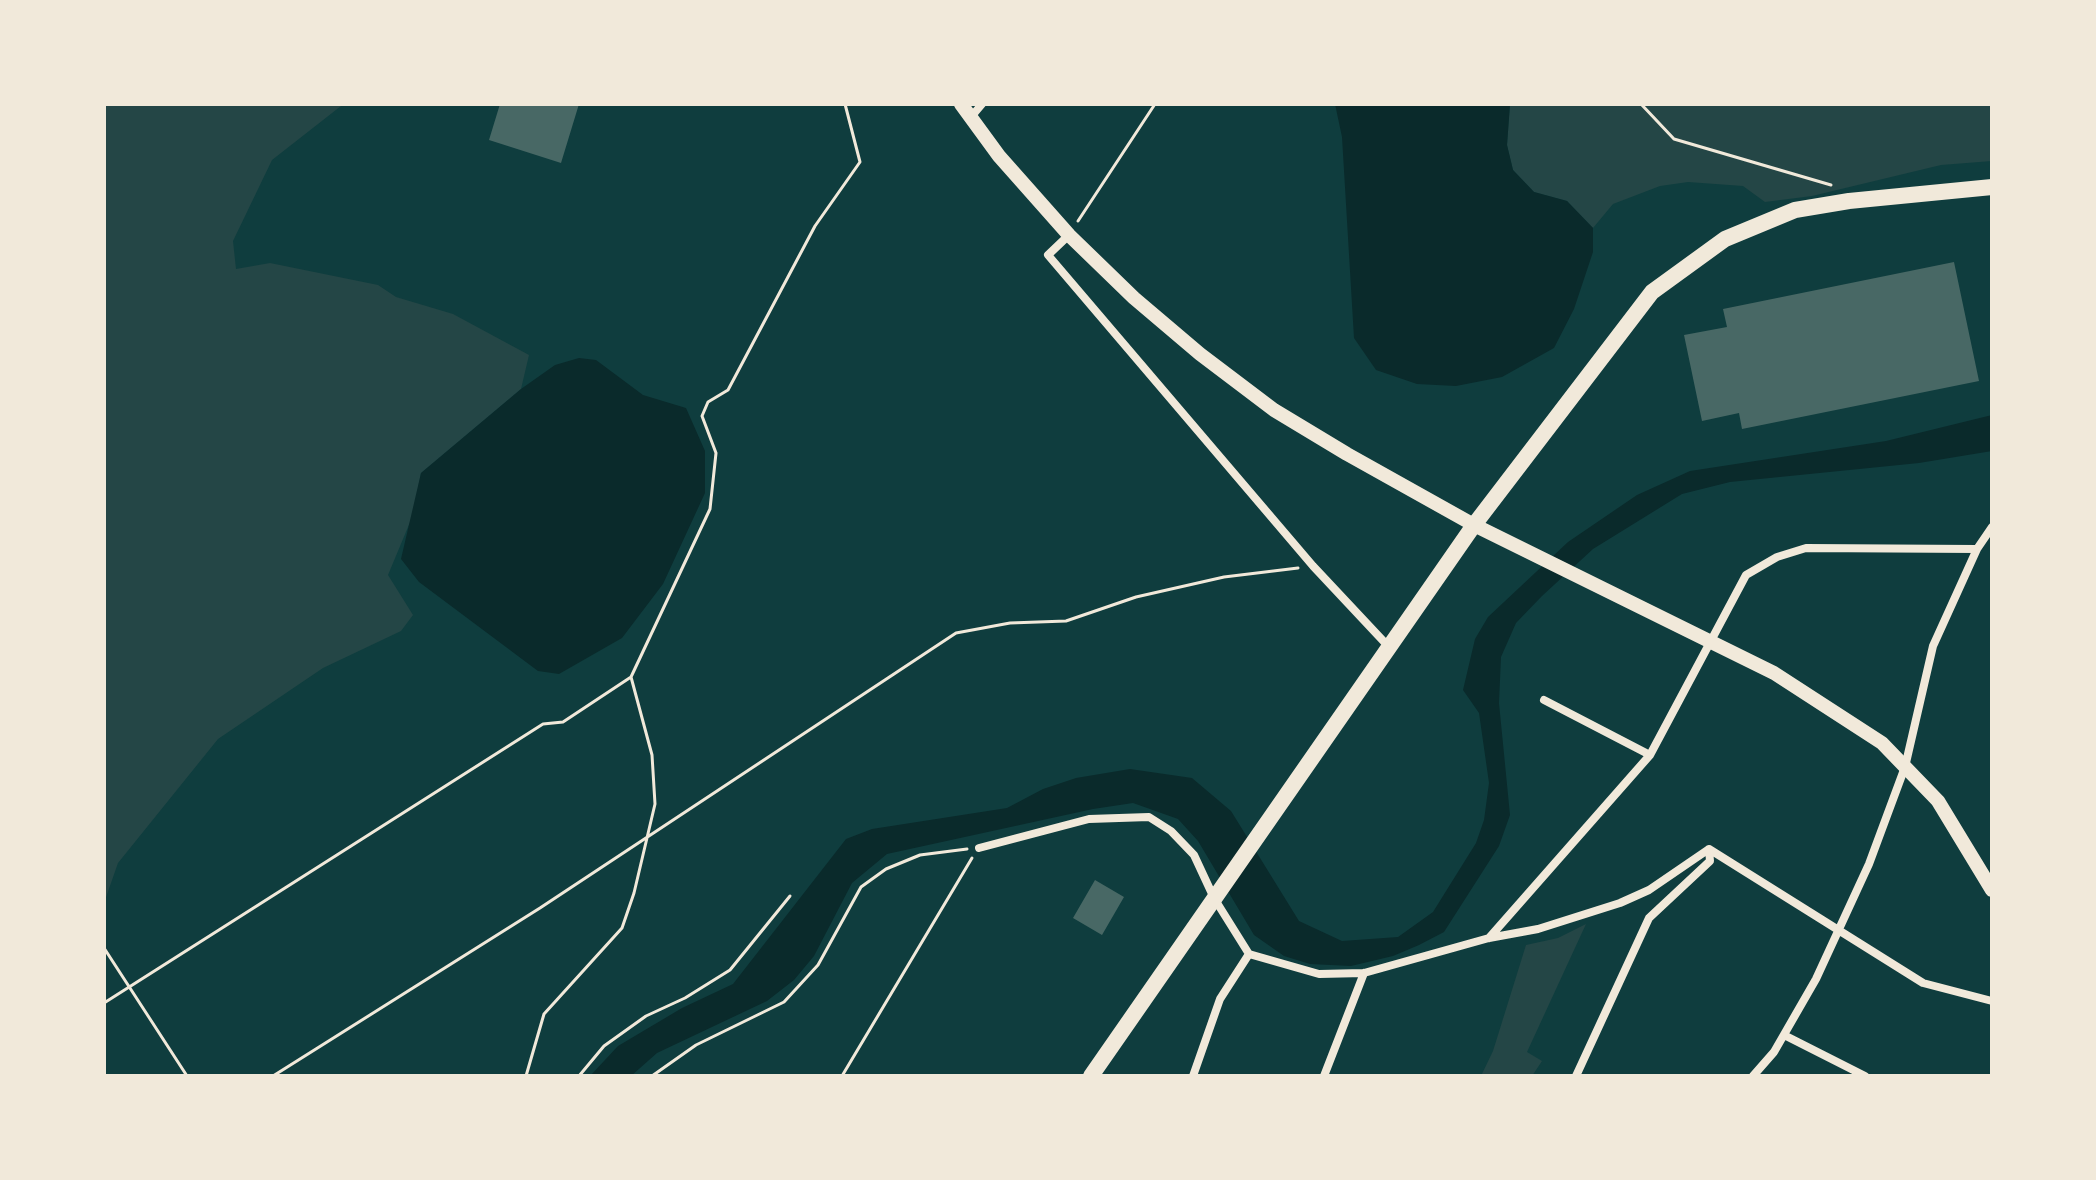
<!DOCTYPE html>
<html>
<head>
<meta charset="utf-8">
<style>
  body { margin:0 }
  #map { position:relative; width:2096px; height:1180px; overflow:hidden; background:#0f3d3e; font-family:"Archivo Narrow",sans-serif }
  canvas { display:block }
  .frame { position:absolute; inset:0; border:106px solid #f1e9da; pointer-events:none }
</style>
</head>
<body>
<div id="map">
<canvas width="2096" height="1180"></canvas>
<div class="frame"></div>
</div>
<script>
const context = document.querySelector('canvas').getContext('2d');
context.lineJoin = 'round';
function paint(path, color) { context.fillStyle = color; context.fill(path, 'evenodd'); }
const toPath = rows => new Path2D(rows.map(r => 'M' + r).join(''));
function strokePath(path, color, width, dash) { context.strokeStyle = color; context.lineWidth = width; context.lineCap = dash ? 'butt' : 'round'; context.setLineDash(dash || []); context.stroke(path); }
paint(toPath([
  [104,104,449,104,341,106,272,160,233,241,236,269,270,263,378,285,396,297,453,314,529,355,521,389,421,473,413,515,388,575,413,615,401,631,323,668,218,739,118,863,104,903],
  [1510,104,1992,104,1992,161,1941,165,1812,196,1765,202,1743,186,1688,182,1660,186,1613,204,1593,228,1567,201,1534,192,1513,170,1507,145],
  [1586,924,1527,1052,1542,1061,1532,1076,1481,1076,1493,1051,1526,945,1558,938]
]), '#244646');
paint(toPath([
  [1335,104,1510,104,1507,145,1513,170,1534,192,1567,201,1593,228,1593,252,1574,309,1554,348,1502,377,1456,386,1417,384,1376,370,1354,338,1342,137],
  [579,358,596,360,643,395,686,408,705,451,705,493,663,584,622,638,559,674,538,671,419,582,401,559,421,473,521,389,555,365],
  [1992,415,1992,451,1919,463,1730,482,1682,494,1593,549,1542,596,1516,623,1501,657,1499,703,1510,815,1499,846,1444,932,1419,945,1393,956,1351,966,1310,964,1284,956,1254,935,1198,841,1178,819,1133,803,1093,809,887,854,852,883,814,956,794,980,767,1001,657,1053,631,1076,590,1076,618,1046,682,1008,733,984,846,839,872,829,1007,808,1043,789,1076,778,1130,769,1192,778,1231,811,1299,921,1342,941,1398,937,1433,912,1476,843,1484,820,1489,783,1479,713,1463,690,1475,639,1488,617,1568,542,1637,495,1690,471,1886,441]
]), '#0a2a2b');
paint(toPath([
  [500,104,579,104,561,163,489,140],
  [1954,262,1979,381,1742,429,1739,413,1702,421,1684,335,1727,327,1723,309],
  [1095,880,1124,897,1102,935,1073,918]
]), '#486865');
strokePath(toPath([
  [1641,104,1674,139,1831,185],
  [1078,221,1155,104],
  [104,948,187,1076],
  [104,1003,543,724,563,722,631,677,710,509,716,453,702,416,708,402,728,390,815,226,860,162,845,104],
  [273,1076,540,908,956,633,1010,623,1066,621,1136,597,1224,577,1298,568],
  [526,1076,544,1014,622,928,634,893,655,804,652,755,631,677],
  [579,1076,604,1046,646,1016,685,998,730,970,790,896],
  [652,1076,696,1045,784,1002,818,965,861,887,886,869,920,855,967,849],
  [842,1076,972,858]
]), '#f1e9da', 3);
strokePath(toPath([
  [971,117,982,104],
  [1069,235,1048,255,1313,566,1388,646],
  [1544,700,1650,755],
  [979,848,1089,819,1149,817,1171,831,1194,855,1214,898,1249,954,1319,974,1364,973,1489,938,1538,929,1620,903,1649,890,1709,849,1923,983,1992,1001],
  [1489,938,1650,755,1746,575,1777,557,1806,548,1977,549],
  [1784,1035,1865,1076],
  [1193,1076,1220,999,1249,954],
  [1324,1076,1364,973],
  [1576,1076,1649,918,1710,861,1709,849],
  [1753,1076,1774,1052,1816,979,1869,864,1905,767,1933,646,1977,549,1992,527]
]), '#f1e9da', 8);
strokePath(toPath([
  [961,104,999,156,1069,235,1134,298,1200,354,1274,410,1347,454,1474,525,1774,673,1882,743,1938,801,1992,890]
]), '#f1e9da', 14);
strokePath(toPath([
  [1091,1076,1474,525,1652,292,1725,239,1795,210,1849,201,1992,187]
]), '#f1e9da', 16);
</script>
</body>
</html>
